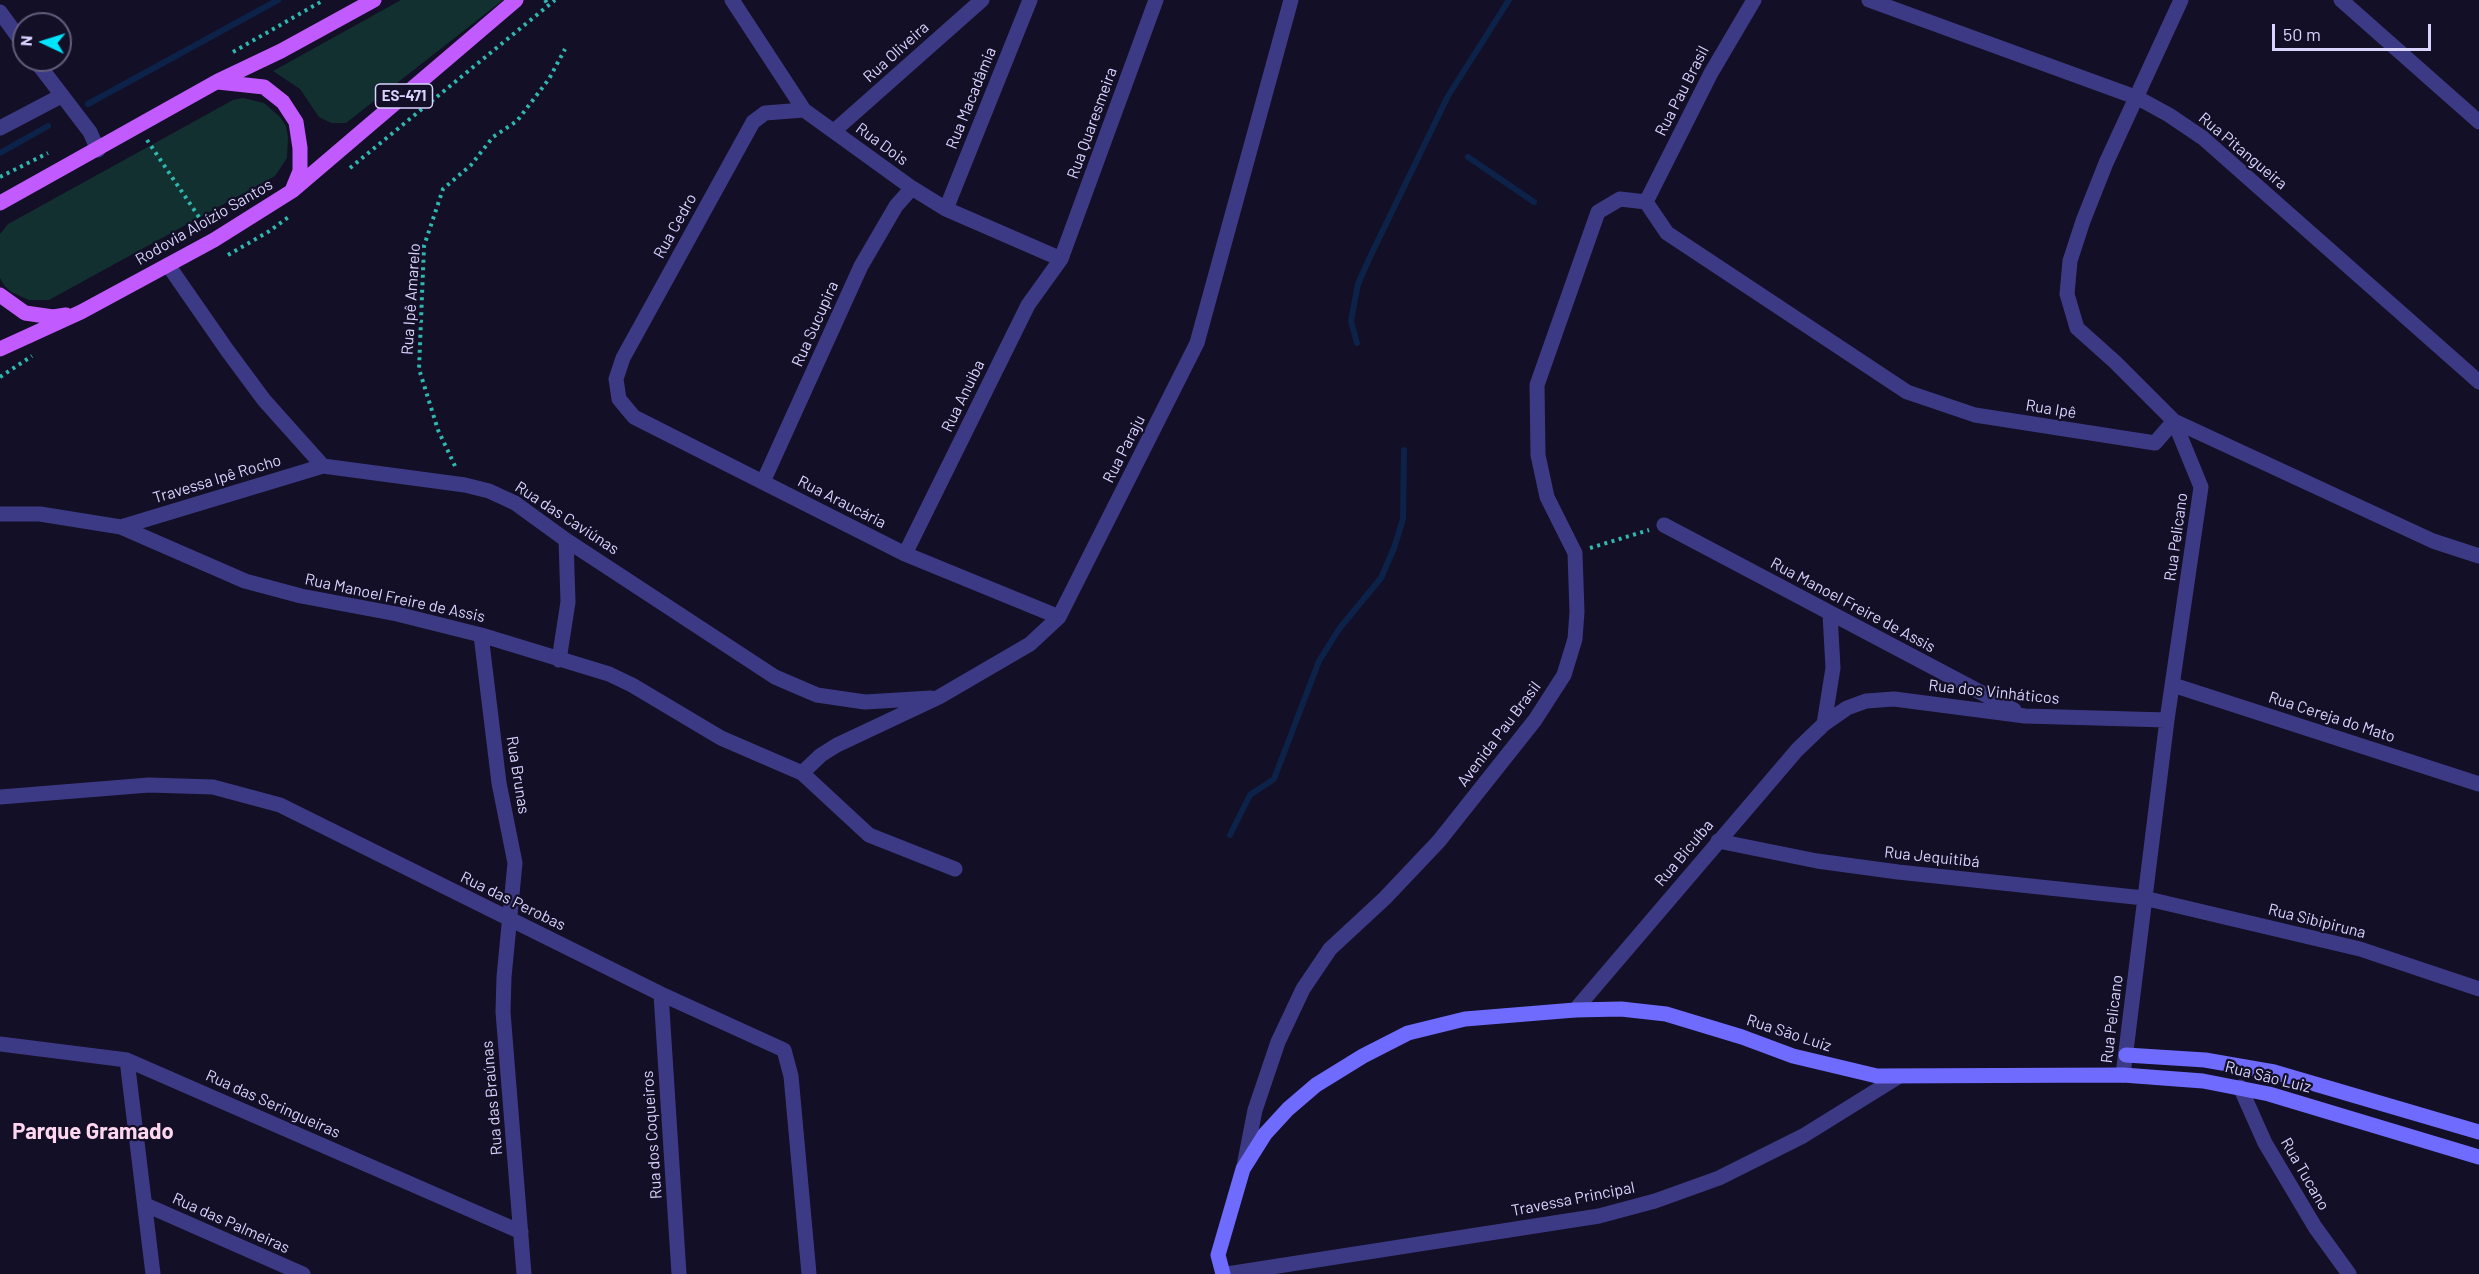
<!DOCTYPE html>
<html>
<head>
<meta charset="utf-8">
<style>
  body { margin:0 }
  #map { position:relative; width:2479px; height:1274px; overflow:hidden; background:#130f26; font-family:Barlow,sans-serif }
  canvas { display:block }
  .north { position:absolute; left:12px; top:12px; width:60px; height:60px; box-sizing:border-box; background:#130f26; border:2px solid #625e7d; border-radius:50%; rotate:274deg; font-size:16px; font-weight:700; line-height:24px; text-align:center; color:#d9d4ff }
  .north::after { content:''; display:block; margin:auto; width:21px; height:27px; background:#00e5ff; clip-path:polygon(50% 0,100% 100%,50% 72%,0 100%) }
  .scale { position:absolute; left:2272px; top:24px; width:159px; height:27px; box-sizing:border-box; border:3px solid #d9d4ff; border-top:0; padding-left:8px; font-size:18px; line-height:21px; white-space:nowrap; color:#d9d4ff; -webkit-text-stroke:4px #130f26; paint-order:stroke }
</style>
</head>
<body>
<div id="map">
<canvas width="2479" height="1274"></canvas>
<div class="north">N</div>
<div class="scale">50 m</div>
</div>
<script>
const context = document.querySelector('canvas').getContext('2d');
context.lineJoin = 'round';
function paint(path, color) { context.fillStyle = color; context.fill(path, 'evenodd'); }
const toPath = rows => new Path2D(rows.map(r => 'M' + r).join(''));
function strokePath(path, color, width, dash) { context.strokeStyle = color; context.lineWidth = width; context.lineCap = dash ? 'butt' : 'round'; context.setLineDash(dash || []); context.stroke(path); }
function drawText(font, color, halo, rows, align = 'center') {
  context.font = font + ' Barlow,sans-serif'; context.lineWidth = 4.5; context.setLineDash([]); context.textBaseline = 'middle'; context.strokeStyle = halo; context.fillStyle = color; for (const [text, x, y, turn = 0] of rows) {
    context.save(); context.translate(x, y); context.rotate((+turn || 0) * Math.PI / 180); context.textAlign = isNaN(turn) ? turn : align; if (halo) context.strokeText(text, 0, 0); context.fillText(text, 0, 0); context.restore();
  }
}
paint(toPath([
  [401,0,503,0,346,123,331,123,319,117,300,89,273,71],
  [243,98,264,103,280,117,286,126,288,137,287,158,275,176,49,300,29,300,11,292,4,285,0,278,0,234,8,224,233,100]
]), '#12302f');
strokePath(toPath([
  [88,104,278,0],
  [0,153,48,126],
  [1468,157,1534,202],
  [1357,343,1351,321,1358,284,1369,259,1448,96,1509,0],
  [1230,835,1250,795,1274,779,1319,661,1339,629,1381,578,1394,548,1403,519,1404,450]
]), '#0c2248', 6);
strokePath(toPath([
  [545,0,549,6],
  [233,52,324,0],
  [147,140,205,226],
  [350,168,555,0],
  [0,177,48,153],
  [228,255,268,232,290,216],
  [0,377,32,356],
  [455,466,438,430,419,369,424,246,443,189,471,165,493,137,517,121,549,79,565,49],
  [1590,548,1649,530]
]), '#2fb8b0', 4, [3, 4.5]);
strokePath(toPath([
  [732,0,804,110,912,188,946,209,1061,259],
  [1869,0,2138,98,2169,115,2203,138,2479,382],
  [2341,0,2479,122],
  [0,12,24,45],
  [35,60,90,132,98,150],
  [804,110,765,113,753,122,623,358,616,379,619,399,634,417,905,554,1059,617],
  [0,128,61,96],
  [834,131,982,0],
  [1646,202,1667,233,1907,392,1975,415,2155,443,2174,421],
  [1646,202,1711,73,1754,0],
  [946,209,1030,0],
  [168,265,227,350,264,400,323,466,465,485,489,491,515,503,566,540,775,677,817,695,865,702,931,698],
  [2174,421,2433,541,2479,556],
  [763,482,861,266,896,206,912,188],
  [0,514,40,514,121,527,245,581,301,596,397,614,481,635,609,674,632,685,721,738,802,773,869,835,955,869],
  [1664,525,2014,710],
  [121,527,323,466],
  [905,554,1028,305,1061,259,1156,0],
  [481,635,499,783,515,863,504,977,503,1012,524,1274],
  [559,660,568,602,566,540],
  [2173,685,2479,784],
  [1824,724,1833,668,1830,614],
  [802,773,821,755,837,745,939,697,1030,644,1059,617,1197,343,1291,0],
  [0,797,149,785,213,787,280,805,661,994,784,1050,791,1076,809,1274],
  [1718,841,1817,861,1898,872,2144,898,2360,949,2479,989],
  [661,994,679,1274],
  [1575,1010,1797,750,1824,724,1847,708,1866,701,1894,699,2025,716,2167,720],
  [0,1044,127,1060,521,1232],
  [127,1060,153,1274],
  [2123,1075,2167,720,2201,487,2174,421,2115,362,2077,328,2067,294,2070,261,2083,221,2106,163,2181,0],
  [2240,1087,2265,1143,2315,1227,2349,1274],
  [1244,1166,1255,1110,1278,1042,1303,989,1330,949,1385,898,1439,841,1535,720,1564,675,1575,639,1577,612,1575,553,1547,497,1538,455,1537,385,1598,212,1620,199,1646,202],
  [146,1205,303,1274],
  [1227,1274,1599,1216,1655,1201,1719,1178,1803,1136,1898,1077]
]), '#3d3a85', 15);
strokePath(toPath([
  [2126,1055,2205,1060,2274,1072,2479,1132],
  [1223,1274,1218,1255,1243,1169,1265,1134,1288,1109,1316,1085,1363,1056,1408,1033,1465,1019,1575,1010,1621,1009,1666,1014,1742,1037,1793,1056,1877,1076,2123,1075,2203,1081,2269,1094,2479,1157]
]), '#6f6bff', 15);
strokePath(toPath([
  [218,82,264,87,283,102,296,122,300,148,300,171,293,188],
  [0,203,218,81,281,51,374,0],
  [0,295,25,313,53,317,66,315],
  [0,349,81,312,214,240,292,191,516,0]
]), '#c25bff', 15);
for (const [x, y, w] of [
  [404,96,57]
]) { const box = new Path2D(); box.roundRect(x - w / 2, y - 12, w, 24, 4.5); context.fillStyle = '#130f26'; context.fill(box); strokePath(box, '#d9d4ff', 1.5); }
drawText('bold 15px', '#d9d4ff', null, [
  ["ES-471",404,96]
]);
drawText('16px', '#d9d4ff', '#130f26', [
  ["Rua Oliveira",896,52,-42],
  ["Rua Pau Brasil",1682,91,-63],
  ["Rua Macadâmia",971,98,-68],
  ["Rua Quaresmeira",1092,123,-70],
  ["Rua Dois",882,144,36],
  ["Rua Pitangueira",2243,151,40],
  ["Rodovia Aloízio Santos",204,222,-30],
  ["Rua Cedro",675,226,-61],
  ["Rua Ipê Amarelo",411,299,-86],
  ["Rua Sucupira",815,324,-66],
  ["Rua Anuiba",963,396,-64],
  ["Rua Ipê",2051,409,9],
  ["Rua Paraju",1124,449,-63],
  ["Travessa Ipê Rocho",217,479,-17],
  ["Rua Araucária",842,502,27],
  ["Rua das Caviúnas",567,518,33],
  ["Rua Pelicano",2176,537,-82],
  ["Rua Manoel Freire de Assis",395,598,12],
  ["Rua Manoel Freire de Assis",1853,605,28],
  ["Rua dos Vinháticos",1994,692,6],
  ["Rua Cereja do Mato",2332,717,18],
  ["Avenida Pau Brasil",1499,734,-53],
  ["Rua Brunas",518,775,81],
  ["Rua Bicuíba",1684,853,-50],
  ["Rua Jequitibá",1932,857,6],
  ["Rua das Perobas",513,901,26],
  ["Rua Sibipiruna",2317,921,14],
  ["Rua Pelicano",2112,1019,-83],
  ["Rua São Luiz",1789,1033,18],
  ["Rua São Luiz",2268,1077,14],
  ["Rua das Braúnas",492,1098,-95],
  ["Rua das Seringueiras",273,1104,24],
  ["Rua dos Coqueiros",652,1135,-94],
  ["Rua Tucano",2305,1174,60],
  ["Travessa Principal",1573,1199,-11],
  ["Rua das Palmeiras",231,1223,24]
]);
drawText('bold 22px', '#ffd6f0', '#130f26', [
  ["Parque Gramado",93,1132]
]);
</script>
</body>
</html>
